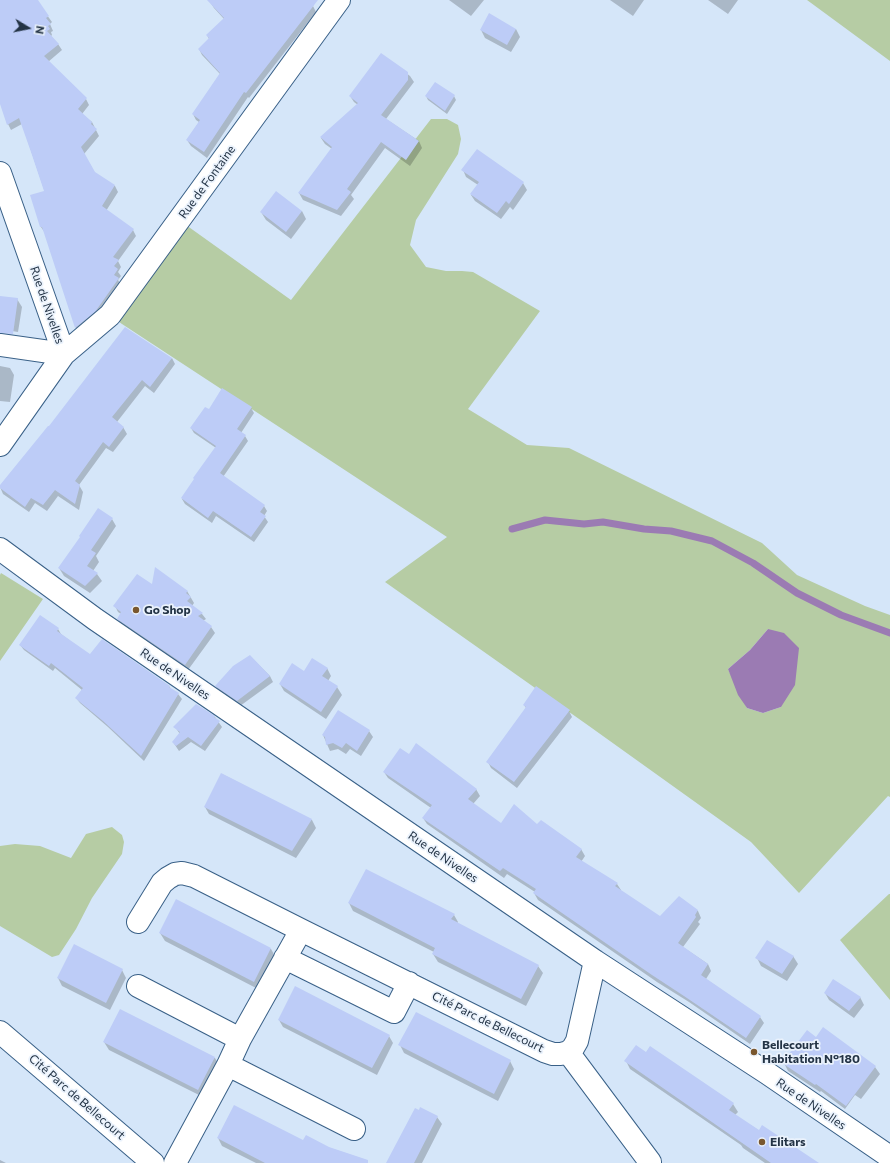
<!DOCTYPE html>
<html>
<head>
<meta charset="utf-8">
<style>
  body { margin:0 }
  #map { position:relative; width:890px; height:1163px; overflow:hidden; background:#d5e6f9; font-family:Commissioner,sans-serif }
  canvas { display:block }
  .north { position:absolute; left:8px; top:8px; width:40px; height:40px; -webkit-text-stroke:3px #eaf2fc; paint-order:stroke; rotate:100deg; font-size:11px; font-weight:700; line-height:16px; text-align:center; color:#233345 }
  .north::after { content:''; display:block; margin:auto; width:14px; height:18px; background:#233345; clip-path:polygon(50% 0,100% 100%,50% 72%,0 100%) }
</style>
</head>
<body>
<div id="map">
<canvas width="890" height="1163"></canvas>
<div class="north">N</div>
</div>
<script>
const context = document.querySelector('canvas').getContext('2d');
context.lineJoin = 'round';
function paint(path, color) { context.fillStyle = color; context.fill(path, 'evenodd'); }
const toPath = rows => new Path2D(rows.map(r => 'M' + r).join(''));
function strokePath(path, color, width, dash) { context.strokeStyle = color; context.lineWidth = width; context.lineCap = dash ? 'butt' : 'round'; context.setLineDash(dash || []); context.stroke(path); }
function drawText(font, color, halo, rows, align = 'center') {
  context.font = font + ' Commissioner,sans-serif'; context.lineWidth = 3.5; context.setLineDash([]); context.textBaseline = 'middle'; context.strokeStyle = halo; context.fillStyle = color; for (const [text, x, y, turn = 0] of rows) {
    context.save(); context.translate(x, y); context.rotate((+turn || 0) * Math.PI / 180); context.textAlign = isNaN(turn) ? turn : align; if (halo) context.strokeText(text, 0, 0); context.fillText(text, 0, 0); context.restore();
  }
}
paint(toPath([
  [807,0,890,0,890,61],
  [431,119,447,119,458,125,461,139,458,154,416,220,410,245,426,267,446,271,462,271,473,272,540,311,468,409,527,445,569,448,762,543,797,575,865,606,890,615,890,797,888,796,799,893,751,842,589,726,385,582,447,537,122,324,110,315,179,220,291,300],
  [768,629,781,707,763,713,747,708,728,669,750,650],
  [1,573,43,599,0,661,0,575],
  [112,827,122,835,124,842,122,854,92,898,76,929,59,955,52,957,0,926,0,846,15,844,40,846,71,858,86,834],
  [889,894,890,894,890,1000,840,940]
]), '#b6cca4');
paint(toPath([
  [768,629,784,633,799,648,795,685,781,707,763,713,747,708,738,695,728,669,750,650]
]), '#9b7bb3');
paint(toPath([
  [0,0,36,0,52,22,50,24,53,31,51,32,52,35,51,36,58,44,62,50,48,62,86,99,89,105,82,114,92,122,99,136,84,154,95,173,115,186,118,192,106,211,133,230,136,236,118,261,121,267,118,272,121,276,118,280,121,285,80,333,76,328,45,233,41,227,45,192,22,124,11,130,8,124,0,101],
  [212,0,316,0,313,6,316,12,249,98,248,97,207,158,191,146,187,140,199,122,196,120,193,114,220,74,202,55,199,49,209,39,207,35,224,19,214,8,210,2],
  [449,0,484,0,471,16],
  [610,0,644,0,633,16],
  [708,0,738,0,728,14],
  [516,29,520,37,511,52,485,38,481,30],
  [381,54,410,76,414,82,386,119,419,141,422,148,410,166,385,148,351,195,354,199,341,216,303,200,299,193,332,149,325,144,321,138,358,105,354,102,350,96],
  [426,96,454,96,456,100,447,114,428,100],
  [477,150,523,183,527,190,513,210,510,207,501,219,475,201,471,195,478,185,466,177,463,170],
  [302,211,306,219,291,239,266,220,261,212],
  [0,297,17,299,22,307,18,332,0,329],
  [172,358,175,364,154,393,145,386,117,422,123,427,127,434,113,452,106,448,79,485,83,492,79,510,58,496,47,511,35,503,29,512,3,494,0,487,48,427],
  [0,366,10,368,14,375,10,402,0,401],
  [222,389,251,408,254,413,241,433,245,436,248,441,223,477,264,506,267,511,264,516,268,522,254,542,216,516,212,523,185,504,182,499,216,448,194,433,191,428,209,411],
  [112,519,116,526,96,556,99,562,93,571,97,574,102,581,90,593,64,576,59,568],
  [152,586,187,591,194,603,192,606,202,614,206,619,203,621,211,627,215,633,188,670,121,625,118,619,121,614,118,612,115,606],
  [58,629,61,634,90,656,169,686,171,689,178,694,182,699,144,761,108,727,80,703,76,698,82,690,55,668,53,671,24,650,20,645],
  [250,656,270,676,273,682,240,706,219,692,216,686],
  [327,668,331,676,328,681,337,687,342,695,326,719,284,691,280,684,304,672],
  [196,705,215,717,222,727,205,751,191,742,179,751,173,742,180,734,175,727],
  [524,705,569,711,572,717,517,788,491,768,488,762,526,708],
  [369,731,373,737,361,756,350,749,346,754,338,749,330,751,323,735],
  [410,756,476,789,480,796,473,804,501,824,538,826,581,849,585,856,581,862,617,884,621,890,620,891,660,918,679,897,698,911,701,918,698,922,700,924,683,947,708,964,711,971,706,979,760,1017,764,1023,750,1044,689,1002,657,982,538,900,534,893,535,892,507,874,504,878,427,824,423,818,431,808,388,778,384,772],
  [222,774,312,820,316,828,296,858,209,814,205,807],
  [349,903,454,915,458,922,457,924,538,966,543,973,526,1006,438,962,433,954,434,952,353,911],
  [160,933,271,949,275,956,258,989,165,941],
  [793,956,798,964,787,981,761,966,757,958],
  [122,970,126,978,110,1010,62,986,58,978],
  [825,993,860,997,864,1005,854,1018,829,1000],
  [279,1020,389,1036,393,1043,377,1075,283,1027],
  [816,1038,875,1067,880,1074,861,1099,855,1095,845,1109,821,1091,820,1092,788,1071,784,1063],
  [104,1042,215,1058,219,1065,203,1097,109,1050],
  [400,1045,510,1061,514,1069,498,1101,404,1053],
  [650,1047,733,1104,738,1112,735,1115,809,1163,765,1163,743,1148,741,1145,630,1069,626,1061,646,1053],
  [437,1117,442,1124,422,1163,398,1163],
  [218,1138,303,1142,360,1163,256,1163,222,1146],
  [0,1160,6,1163,0,1163]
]), '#0003');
strokePath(toPath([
  [512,529,545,520,584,524,603,522,644,529,671,531,712,541,753,563,797,593,841,615,890,633]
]), '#9b7bb3', 7);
paint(toPath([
  [0,0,38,0,49,16,46,18,51,24,48,26,50,29,47,31,59,44,44,56,87,98,78,109,92,122,91,124,97,129,81,147,95,172,115,185,102,206,134,229,113,257,119,260,114,266,118,269,114,275,119,278,95,312,75,328,42,227,40,227,30,195,44,191,31,152,19,118,7,125,0,104],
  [207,0,318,0,246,93,244,92,204,152,186,140,200,120,192,114,220,73,198,49,209,38,206,35,224,18],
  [489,13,516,29,507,45,480,30],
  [381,53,408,72,408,80,381,115,419,141,406,160,381,142,347,189,351,192,337,210,298,193,332,147,320,137,358,103,349,96],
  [435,82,455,95,445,111,425,96],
  [477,149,524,182,509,204,506,201,497,213,470,194,479,182,461,170],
  [276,191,302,211,286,232,260,212],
  [0,296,18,298,13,334,0,333],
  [125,327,172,358,150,387,142,380,112,417,124,427,109,447,103,442,75,481,80,485,75,504,55,490,43,505,31,498,25,507,0,488,0,485,48,426,49,426],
  [222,388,252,407,237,429,246,435,220,473,265,505,260,512,266,516,251,537,213,511,208,518,181,498,194,479,193,478,216,446,190,428,205,407,209,409],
  [98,508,113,518,91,550,96,553,87,566,98,573,85,586,58,568,80,537,79,536],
  [155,567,188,591,186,593,191,597,187,601,203,613,198,616,212,626,185,665,117,619,121,612,113,606,137,574,152,584],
  [40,615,59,628,57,631,90,654,102,639,170,686,169,687,179,693,141,756,103,721,75,698,83,688,51,663,49,666,19,645],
  [250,655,270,676,237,701,215,686,233,666],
  [312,658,328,668,322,676,338,686,321,712,279,684,292,663,304,671],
  [536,686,570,710,514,782,486,762,526,707,523,705],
  [196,704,215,716,214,717,220,721,201,746,188,737,176,746,172,742,180,732,173,727],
  [338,710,370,730,357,751,346,743,342,748,333,743,326,745,325,737,322,735],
  [416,743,477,789,468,799,501,823,514,804,537,824,541,820,582,849,576,857,618,883,615,886,660,916,679,896,698,910,695,915,696,917,678,943,708,964,701,975,761,1016,746,1038,684,996,652,975,533,893,536,889,503,868,500,871,422,818,432,805,383,772,400,748,409,754],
  [221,773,312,819,292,851,204,807],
  [366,869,455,914,451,919,539,965,521,999,432,954,435,948,348,903],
  [176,899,271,948,254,982,159,933],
  [767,940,794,956,782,974,755,958],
  [74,944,123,969,106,1003,57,978],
  [833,979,861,997,849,1011,824,993],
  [295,986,390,1035,372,1068,278,1020],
  [120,1009,215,1057,198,1090,103,1042],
  [416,1012,511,1060,494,1094,398,1045],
  [823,1027,876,1066,846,1106,816,1084,815,1085,782,1063,807,1030,816,1037],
  [636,1045,646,1052,650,1046,734,1103,729,1110,759,1130,762,1125,819,1163,771,1163,624,1061],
  [234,1105,303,1140,306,1135,329,1147,368,1160,368,1163,265,1163,217,1138],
  [420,1107,438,1116,414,1163,386,1163,415,1108,419,1110]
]), '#bdccf7');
const minor = toPath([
  [0,173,64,354],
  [0,345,64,354],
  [0,445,64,354,110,315,339,0],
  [0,549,95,619,595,961,767,1073,890,1157],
  [138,922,162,883,168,878,175,874,182,873,194,876,301,930,544,1051,553,1054,561,1054,568,1052,573,1048,577,1041,595,961],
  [285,958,394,1012,409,983],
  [138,986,240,1039],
  [0,1032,153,1163],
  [568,1052,650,1162,648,1163],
  [228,1065,354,1129],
  [175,1163,228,1065,240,1039,301,930]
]);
strokePath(minor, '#396087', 24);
strokePath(minor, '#fff', 22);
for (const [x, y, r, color] of [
  [136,610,4,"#79572e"],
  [754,1052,4,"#79572e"],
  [762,1142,4,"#79572e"]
]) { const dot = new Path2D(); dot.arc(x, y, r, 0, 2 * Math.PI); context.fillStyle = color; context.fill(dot); strokePath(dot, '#eaf2fc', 1.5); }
drawText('12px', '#233345', '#eaf2fc', [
  ["Rue de Fontaine",207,182,-54],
  ["Rue de Nivelles",47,305,71],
  ["Rue de Nivelles",175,674,34],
  ["Rue de Nivelles",443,857,34],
  ["Cité Parc de Bellecourt",488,1022,26],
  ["Cité Parc de Bellecourt",77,1097,41],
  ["Rue de Nivelles",811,1104,34]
]);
drawText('bold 12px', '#233345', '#eaf2fc', [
  ["Go Shop",144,610],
  ["Bellecourt",762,1045],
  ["Habitation N°180",762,1059],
  ["Elitars",770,1142]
], 'left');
</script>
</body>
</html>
